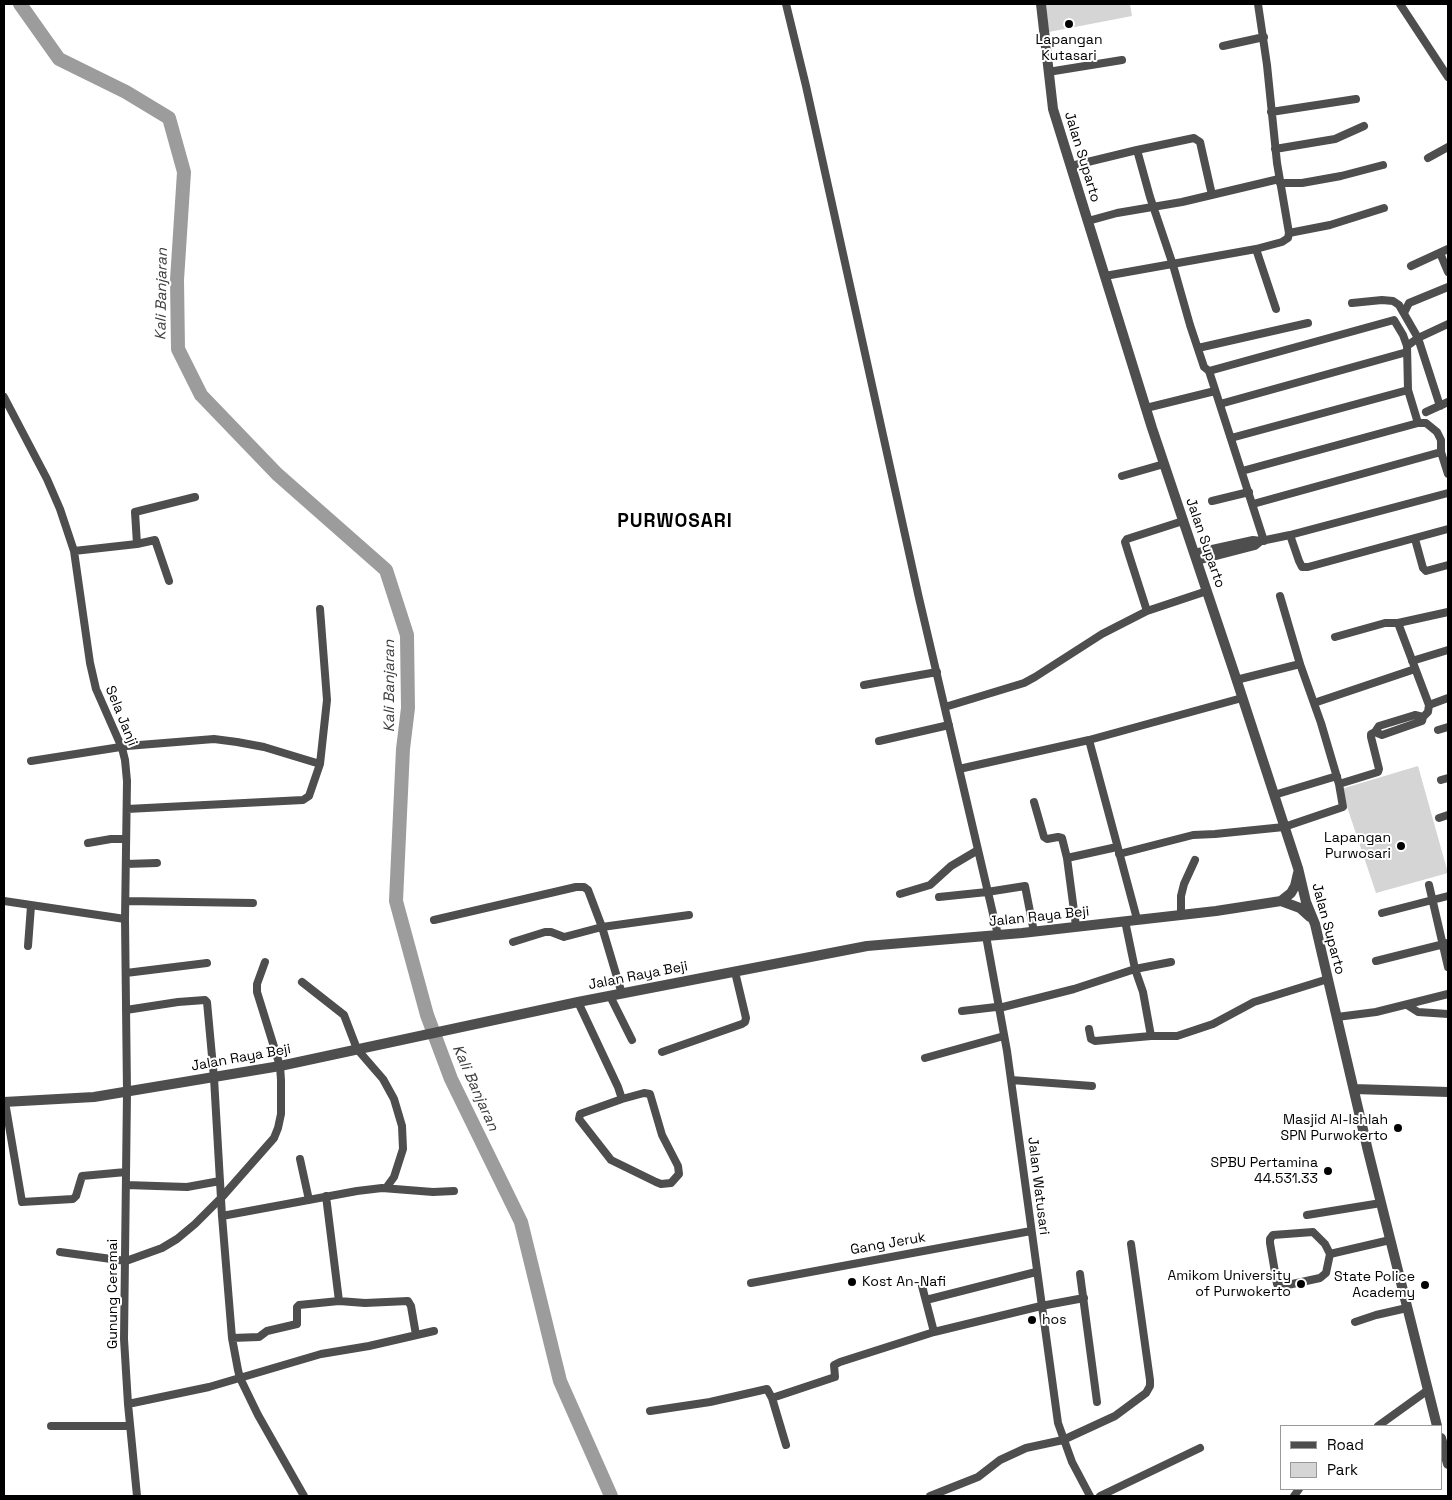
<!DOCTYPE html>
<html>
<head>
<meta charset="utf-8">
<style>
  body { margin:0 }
  #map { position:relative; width:1452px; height:1500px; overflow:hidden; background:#fff; font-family:"Space Grotesk",sans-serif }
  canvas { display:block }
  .frame { position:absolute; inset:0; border:5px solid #000; pointer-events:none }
  .legend { position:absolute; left:1280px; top:1425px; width:162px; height:65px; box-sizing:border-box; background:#fff; border:1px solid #999; margin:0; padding:6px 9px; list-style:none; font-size:15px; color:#000 }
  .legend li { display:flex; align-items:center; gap:10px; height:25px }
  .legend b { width:25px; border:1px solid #999 }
</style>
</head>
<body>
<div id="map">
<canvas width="1452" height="1500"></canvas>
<div class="frame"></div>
<ul class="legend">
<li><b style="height:6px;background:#4e4e4e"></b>Road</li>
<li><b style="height:14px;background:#d5d5d5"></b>Park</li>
</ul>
</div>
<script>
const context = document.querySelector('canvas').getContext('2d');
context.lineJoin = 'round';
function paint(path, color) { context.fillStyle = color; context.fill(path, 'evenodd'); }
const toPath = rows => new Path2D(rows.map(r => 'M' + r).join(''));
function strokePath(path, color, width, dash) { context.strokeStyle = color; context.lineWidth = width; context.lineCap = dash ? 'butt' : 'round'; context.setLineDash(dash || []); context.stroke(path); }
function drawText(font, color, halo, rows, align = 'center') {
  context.font = font + ' "Space Grotesk",sans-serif'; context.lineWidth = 4; context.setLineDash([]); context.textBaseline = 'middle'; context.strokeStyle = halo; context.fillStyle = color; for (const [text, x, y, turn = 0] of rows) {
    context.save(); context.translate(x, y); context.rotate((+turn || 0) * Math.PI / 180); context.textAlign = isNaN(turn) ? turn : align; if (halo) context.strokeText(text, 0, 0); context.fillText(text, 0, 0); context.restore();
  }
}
paint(toPath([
  [1046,4,1130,4,1132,16,1049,32],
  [1418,766,1448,873,1376,893,1341,789]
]), '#d5d5d5');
strokePath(toPath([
  [20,4,59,59,126,92,169,118,184,172,177,280,178,349,201,395,277,474,386,570,407,635,408,708,403,749,396,901,427,1015,451,1079,521,1222,560,1381,611,1496]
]), '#9c9c9c', 14);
strokePath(toPath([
  [786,4,806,86,919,598,998,935],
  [1400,4,1448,77],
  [1223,46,1264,37],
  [1048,72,1122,60],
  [1271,112,1356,99],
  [1275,149,1335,139,1364,126],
  [1137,150,1150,197,1173,265,1190,325,1204,367,1209,371],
  [1428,158,1448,147],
  [1071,166,1137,150,1194,138,1200,142,1212,195],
  [1280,183,1302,183,1341,176,1383,165],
  [1088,221,1117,213,1182,202,1279,179],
  [1289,233,1330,225,1384,208],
  [1256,249,1276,309],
  [1440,253,1448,272],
  [1411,266,1448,249],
  [1105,276,1256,249,1282,242,1288,238,1289,233,1277,163,1267,65,1258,4],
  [1352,303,1382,300,1393,301,1399,305,1418,338,1440,406],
  [1404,313,1409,303,1448,287],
  [1407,346,1418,338,1448,324],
  [1198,348,1308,323],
  [4,397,47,479,60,509,74,551,90,663,96,689,122,748,125,760,127,781,125,919,127,1092,124,1339,128,1404,137,1496],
  [1220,404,1407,352],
  [1146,408,1215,391],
  [1426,412,1448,402],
  [1231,438,1408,390],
  [1242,471,1418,423],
  [1122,476,1164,464],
  [1212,501,1249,492],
  [1253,504,1441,452],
  [1290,535,1299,561,1302,567,1308,567,1448,529],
  [1415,539,1423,568,1426,571,1448,565],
  [1264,541,1209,371,1394,320,1403,335,1407,346,1408,390,1418,423,1426,423,1437,432,1441,440,1441,452,1448,474],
  [137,544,135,512,195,497],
  [74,551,137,544,155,540,169,581],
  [1194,553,1253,540,1261,541,1290,535,1448,493],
  [1197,561,1255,546,1261,541],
  [1280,596,1300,664],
  [1147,611,1129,555,1125,542,1127,539,1183,521],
  [1398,623,1429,705,1428,712,1423,717],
  [1335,637,1385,623,1398,623,1448,612],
  [1412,661,1448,650],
  [864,685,937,672],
  [1314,703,1415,669],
  [1429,705,1448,698],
  [945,707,1024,683,1035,677,1102,634,1147,611,1207,591],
  [1415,715,1423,717,1422,721,1382,735,1375,732,1379,726,1415,715],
  [1438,730,1448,727],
  [1089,740,1137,919],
  [879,741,949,725],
  [31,761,127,746,214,739,237,742,264,747,320,764],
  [959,769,1089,740,1242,698],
  [1441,780,1448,778],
  [1339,784,1378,772,1379,769,1371,737,1371,734,1375,732],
  [1274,795,1337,776],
  [1034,802,1044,837,1047,839,1058,837,1062,838,1067,858,1076,926],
  [127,809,303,800,309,796,320,764,327,700,320,609],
  [1439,818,1448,815],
  [88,843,111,839,126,839],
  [1119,854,1193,835,1215,834,1284,827,1343,807,1339,784,1321,723,1300,664,1236,680],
  [1067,858,1117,847],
  [126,864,157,863],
  [1429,885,1448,967],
  [900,894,930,885,951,866,978,850],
  [939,897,987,892,1025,886,1034,932],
  [4,901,125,919],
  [126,901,253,903],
  [1382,913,1448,896],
  [1181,915,1181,896,1184,884,1195,860],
  [434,920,576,887,584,887,588,890,602,927,622,994],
  [986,936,1007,1051,1058,1423,1072,1462,1090,1496],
  [513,942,545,932,551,932,564,937,602,927,689,915],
  [28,946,31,906],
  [1376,961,1448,943],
  [126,973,207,963],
  [302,982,344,1015,357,1049,383,1079,394,1099,402,1126,403,1149,394,1177,386,1188],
  [610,996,632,1040],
  [578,1002,618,1087,622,1099,580,1114,579,1119,611,1160,656,1182,661,1184,671,1183,679,1174,678,1166,662,1135,650,1094,644,1093,622,1099],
  [1407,1005,1418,1012,1448,1014],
  [126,1010,178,1002,205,1000,207,1002,214,1078,222,1216,232,1338,238,1370,240,1378,258,1415,304,1496],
  [962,1011,996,1007,1003,1007,1074,989,1135,969,1125,921],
  [1337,1017,1376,1012,1448,994],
  [1089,1029,1091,1039,1095,1041,1151,1036,1177,1036,1213,1024,1254,1002,1328,979],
  [1151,1036,1143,992,1135,969,1171,962],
  [662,1052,742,1024,745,1022,746,1018,735,972],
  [925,1058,1004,1036],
  [1011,1080,1092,1086],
  [5,1102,22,1202,73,1199,76,1196,82,1176,126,1172],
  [300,1159,309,1200],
  [126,1185,187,1187,220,1181],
  [326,1196,339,1301,365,1303,408,1301,411,1306,416,1335],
  [1307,1215,1381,1203],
  [222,1216,357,1191,382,1188,433,1192,454,1191],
  [60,1252,126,1261,162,1248,177,1239,195,1224,222,1197,274,1138,278,1128,281,1114,281,1080,280,1066,257,992,257,984,265,962],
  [1330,1254,1325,1244,1313,1232,1273,1235,1270,1239,1270,1243,1277,1284,1283,1286,1320,1278,1326,1273,1330,1254,1390,1240],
  [1080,1274,1097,1402],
  [751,1283,1031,1231],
  [922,1286,934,1332],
  [926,1300,1036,1272],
  [1355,1322,1376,1315,1407,1308],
  [232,1338,259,1337,267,1331,297,1324,297,1307,299,1305,339,1301],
  [772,1398,835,1377,834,1365,840,1362,934,1332,1041,1306,1084,1298],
  [128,1404,209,1387,321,1354,369,1346,434,1331],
  [650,1411,710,1402,767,1389,772,1398,786,1445],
  [51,1426,130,1426],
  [1378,1426,1428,1390],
  [930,1496,978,1477,1000,1460,1026,1448,1063,1440,1115,1416,1146,1393,1150,1386,1150,1380,1131,1244],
  [1100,1496,1200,1448],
  [1294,1496,1299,1489]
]), '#4e4e4e', 8);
strokePath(toPath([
  [1041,4,1053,109,1152,428,1235,675,1298,868,1306,902,1315,924,1368,1151,1437,1426],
  [1281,901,1291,893,1295,886,1298,873],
  [1354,1089,1448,1092],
  [4,1102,94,1097,280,1066,578,1002,867,946,1022,933,1216,911,1281,901,1300,908,1310,917],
  [1441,1438,1448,1464]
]), '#4e4e4e', 10);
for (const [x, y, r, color] of [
  [1069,24,5,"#000"],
  [1401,846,5,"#000"],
  [1398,1128,5,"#000"],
  [1328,1171,5,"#000"],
  [852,1282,5,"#000"],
  [1301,1284,5,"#000"],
  [1425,1285,5,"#000"],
  [1032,1320,5,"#000"]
]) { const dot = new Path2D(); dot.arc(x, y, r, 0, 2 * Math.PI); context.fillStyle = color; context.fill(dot); strokePath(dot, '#fff', 2); }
drawText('14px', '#000', '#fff', [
  ["Lapangan",1069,40,"center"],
  ["Kutasari",1069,56,"center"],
  ["Lapangan",1391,838],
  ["Purwosari",1391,854],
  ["Masjid Al-Ishlah",1388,1120],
  ["SPN Purwokerto",1388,1136],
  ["SPBU Pertamina",1318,1163],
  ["44.531.33",1318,1179],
  ["Amikom University",1291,1276],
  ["of Purwokerto",1291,1292],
  ["State Police",1415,1277],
  ["Academy",1415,1293],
  ["Kost An-Nafi",862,1282,"left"],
  ["hos",1042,1320,"left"]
], 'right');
drawText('14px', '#000', '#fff', [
  ["Jalan Suparto",1082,157,73],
  ["Jalan Suparto",1205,543,71],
  ["Sela Janji",121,716,68],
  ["Jalan Raya Beji",1039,917,-6],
  ["Jalan Suparto",1328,929,75],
  ["Jalan Raya Beji",638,976,-11],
  ["Jalan Raya Beji",241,1058,-10],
  ["Jalan Watusari",1038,1186,83],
  ["Gang Jeruk",888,1244,-10],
  ["Gunung Ceremai",113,1294,-90]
]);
drawText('italic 15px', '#3d3d3d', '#fff', [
  ["Kali Banjaran",162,294,-89],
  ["Kali Banjaran",390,686,-90],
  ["Kali Banjaran",475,1088,66]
]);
context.letterSpacing = '1px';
drawText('bold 19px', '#000', '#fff', [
  ["PURWOSARI",675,522]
]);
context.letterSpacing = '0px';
</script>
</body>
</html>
